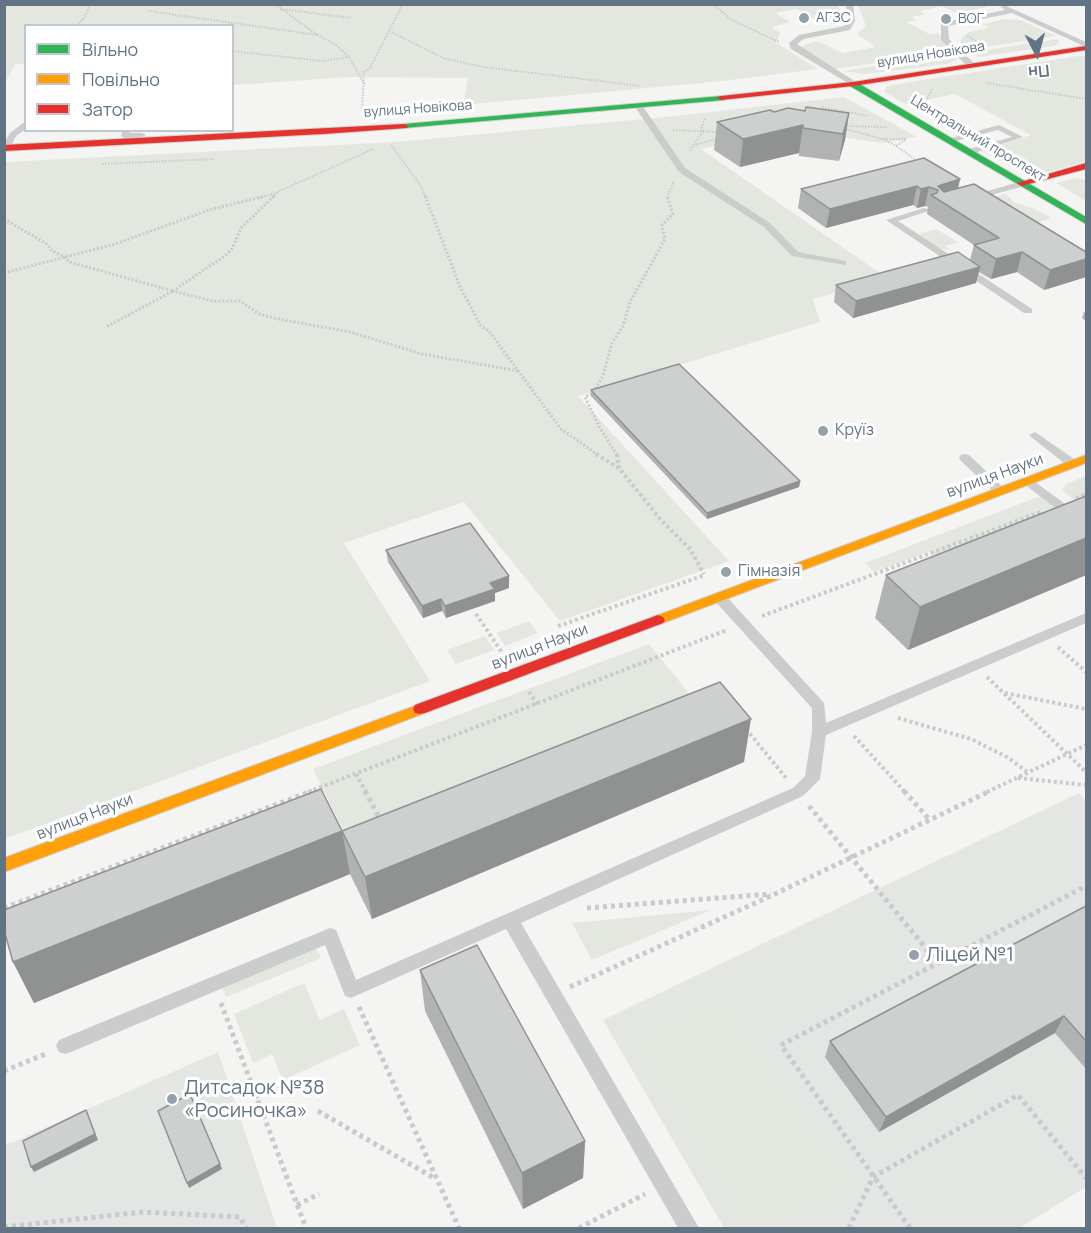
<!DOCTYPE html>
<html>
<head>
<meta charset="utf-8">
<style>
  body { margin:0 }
  #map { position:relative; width:1091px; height:1233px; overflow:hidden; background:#f4f4f2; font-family:Manrope,sans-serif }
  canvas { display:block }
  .frame { position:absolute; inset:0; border:6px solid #627484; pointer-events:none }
  .legend { position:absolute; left:24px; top:24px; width:210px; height:108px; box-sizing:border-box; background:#fff; border:2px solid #c0c7ce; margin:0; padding:8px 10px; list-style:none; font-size:18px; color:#627484 }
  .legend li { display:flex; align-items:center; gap:12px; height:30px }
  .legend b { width:30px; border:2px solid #c0c7ce }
  .north { position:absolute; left:1007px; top:24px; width:60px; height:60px; -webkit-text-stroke:4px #fff; paint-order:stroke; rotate:174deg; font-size:16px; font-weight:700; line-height:24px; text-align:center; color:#627484 }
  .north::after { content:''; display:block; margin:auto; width:21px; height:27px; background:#627484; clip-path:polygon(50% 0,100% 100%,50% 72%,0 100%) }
</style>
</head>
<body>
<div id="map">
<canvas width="1091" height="1233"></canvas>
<div class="frame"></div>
<ul class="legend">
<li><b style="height:8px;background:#30b455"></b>Вільно</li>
<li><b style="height:8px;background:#ff9f0a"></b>Повільно</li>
<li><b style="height:8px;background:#e5322d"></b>Затор</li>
</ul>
<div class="north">Пн</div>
</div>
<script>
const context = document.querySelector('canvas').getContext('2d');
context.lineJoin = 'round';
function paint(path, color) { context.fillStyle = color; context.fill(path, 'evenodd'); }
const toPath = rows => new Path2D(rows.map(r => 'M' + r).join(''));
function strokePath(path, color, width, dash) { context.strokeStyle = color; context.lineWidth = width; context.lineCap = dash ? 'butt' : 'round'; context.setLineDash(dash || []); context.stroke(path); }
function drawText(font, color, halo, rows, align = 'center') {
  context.font = font + ' Manrope,sans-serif'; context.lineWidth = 6; context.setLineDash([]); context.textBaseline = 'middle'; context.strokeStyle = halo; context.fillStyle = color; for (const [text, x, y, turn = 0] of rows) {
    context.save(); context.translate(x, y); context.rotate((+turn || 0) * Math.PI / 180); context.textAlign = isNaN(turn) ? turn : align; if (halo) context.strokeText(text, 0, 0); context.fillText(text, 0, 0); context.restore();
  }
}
paint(toPath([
  [1079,793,1086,801,1086,1187,1019,1228,724,1228,603,1020],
  [218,1052,277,1228,5,1228,4,1146]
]), '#e4e6e4');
paint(toPath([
  [838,4,841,17,822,23,797,9,775,13,790,22,772,27,780,33,776,43,818,69,722,81,529,99,463,105,468,78,349,77,233,85,232,26,26,26,25,64,15,64,5,83,5,5],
  [985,4,986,7,958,14,942,6,920,11,925,14,912,17,916,20,907,22,929,34,938,33,951,52,835,69,802,48,804,45,817,41,843,53,876,47,857,34,866,26,858,5],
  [1004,19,1020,20,1056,36,967,50,962,47,960,44,962,37,969,32,989,28,983,24],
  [1059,39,1059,43,1054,46,978,57,968,53],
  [957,55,957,60,947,64,865,74,842,71],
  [1078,56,1086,56,1086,161,1048,172,1021,172,982,151,1031,135,955,94,906,104,884,92,886,87,891,85],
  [844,97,917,137,884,143,789,130,701,149,887,278,813,299,820,322,578,396,729,561,560,621,464,502,344,543,430,681,5,839,5,162,396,142,666,117],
  [1075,178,1086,180,1086,201,1056,183],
  [1006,194,1014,202,1035,209,1052,218,1014,229,971,203],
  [936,229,958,242,945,246,951,250,937,249,917,235],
  [1086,476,1086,510,1062,490,1066,484],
  [1043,495,1084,528,960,577,930,551,874,572,865,563],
  [529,621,538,633,505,646,497,633],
  [485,636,494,650,456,664,447,650],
  [649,644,709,718,358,860,313,769],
  [711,910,592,960,572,923],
  [316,947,321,958,226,997,222,986],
  [304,983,320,1020,344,1009,360,1045,283,1080,272,1054,253,1063,234,1014],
  [723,994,853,1183,775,1228,744,1228,629,1040]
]), '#e4e7e0');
const fast = toPath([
  [850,82,856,82,1086,217,1086,224,850,86,850,82],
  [721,96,725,98,724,100,404,128,400,126,404,124,721,96]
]);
const slow = toPath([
  [1086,455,1086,463,663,623,658,625,651,620,653,617,1086,455],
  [420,704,425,705,427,709,425,713,4,872,4,858,420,704]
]);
const jam = toPath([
  [1086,46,1086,50,853,86,721,100,717,98,721,96,853,82,1086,46],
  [404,124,408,126,407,128,323,134,4,151,4,145,404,124],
  [1086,163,1086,169,1021,186,1017,183,1086,163],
  [658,615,663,617,665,620,663,623,425,713,420,714,415,713,413,709,415,705,658,615]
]);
strokePath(fast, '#d0d2d2', 2);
strokePath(slow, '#d0d2d2', 2);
strokePath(jam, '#d0d2d2', 2);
strokePath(toPath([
  [275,4,317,35],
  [713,4,732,20,779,42],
  [280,9,352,18],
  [148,11,318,35,336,45,349,57,365,85],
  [77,26,86,15,90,4],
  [389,31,443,58,483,67,641,86],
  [967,36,979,43],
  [232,51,322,61,349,57],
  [987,83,1086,99],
  [925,104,932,89],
  [822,107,868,116],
  [362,111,364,72,370,68,403,4],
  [844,126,887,127],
  [843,128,882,139,906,139],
  [673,130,720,132],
  [883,139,896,146,905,140],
  [391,145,421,186,426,198],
  [693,145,703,132,701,130,705,118],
  [896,146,920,163],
  [690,151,692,146,719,138],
  [102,164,214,159],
  [259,198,273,194,373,149],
  [272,198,277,193],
  [667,198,674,181]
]), '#c9caca', 2, [1.5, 1.5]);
strokePath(toPath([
  [274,196,241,228,232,249,226,255,173,291,212,301,240,301,259,314,273,318,350,332,422,354,519,371],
  [425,196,461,289,481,326,489,331,561,429,598,455],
  [4,219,47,244,52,251,65,257,69,262,173,291,106,327],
  [4,273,115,244,209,210,265,196],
  [617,455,600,428,585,397,593,393,603,376,612,343,623,326,630,302,665,239,662,225,673,214,667,196]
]), '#c9caca', 3, [2, 2]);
strokePath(toPath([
  [596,454,619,468,661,520,690,549,704,574],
  [617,454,619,468],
  [1076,498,1086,494],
  [476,614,503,654],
  [762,616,1041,512],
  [558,626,705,575],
  [1058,647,1086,672],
  [987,677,1086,772],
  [529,692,538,705],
  [1005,693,1086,709],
  [898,718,971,739,1007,757,1029,773],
  [746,729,787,779],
  [854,736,905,792],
  [356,774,366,792],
  [1018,778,1086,785],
  [308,792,727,630],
  [987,792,1086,745]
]), '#c9caca', 4, [3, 3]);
strokePath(toPath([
  [365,791,380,819],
  [904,791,930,820],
  [809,806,938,963],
  [4,908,312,791],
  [587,908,771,894],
  [570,987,775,894,990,791],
  [221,1003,306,1228],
  [359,1007,459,1228],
  [4,1071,48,1053],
  [255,1097,277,1086],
  [318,1111,434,1178],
  [297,1205,319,1194],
  [4,1227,143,1212,240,1217,246,1228],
  [579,1228,645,1194],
  [849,1228,873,1177,1018,1095,1086,1178],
  [910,1228,781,1045,1086,886]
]), '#c9caca', 5, [4, 4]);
paint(toPath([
  [846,4,853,4,855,21,850,30,804,39,797,44,856,82,856,86,853,86,791,49,789,43,799,35,844,26,847,21,846,4],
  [1004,5,1086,42,1086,47,1012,13,948,26,949,39,975,64,975,68,969,68,941,40,941,23,1005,10,1001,7,1004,5],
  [636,105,642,105,685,168,770,223,798,252,846,261,846,265,792,256,764,227,679,172,635,107,636,105],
  [23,123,26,123,26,129,16,136,9,150,4,150,4,143,10,133,23,123],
  [999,125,1023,137,968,155,964,152,965,150,1012,137,998,130,948,143,944,140,999,125],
  [123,130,131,130,130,133,142,133,146,135,142,137,125,138,121,136,123,130],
  [1022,181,1025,182,1025,186,972,200,968,197,1022,181],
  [924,208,932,210,898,221,1032,309,1032,313,1024,313,886,220,924,208],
  [1035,432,1077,461,1079,464,1077,467,1069,467,1031,437,1029,435,1035,432],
  [965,454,969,455,1004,488,1006,491,1004,494,996,494,961,461,959,458,961,455,965,454],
  [1028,477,1086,519,1086,529,1082,528,1024,484,1022,481,1028,477],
  [719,592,724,594,824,703,826,723,1086,613,1086,623,826,735,820,779,803,796,521,923,699,1228,678,1228,506,929,351,998,345,996,325,945,71,1052,65,1054,59,1052,56,1046,59,1040,330,928,336,930,356,980,793,788,805,776,812,732,812,708,714,600,712,597,714,594,719,592]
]), '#cbcdcd');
paint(fast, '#30b455');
paint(slow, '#ff9f0a');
paint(jam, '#e5322d');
paint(toPath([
  [805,111,849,113,845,140,839,161,799,156,799,153,740,167,714,150,717,122,774,112],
  [960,179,958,188,1086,252,1086,277,1044,290,1017,272,991,279,979,272,976,283,853,318,834,302,836,285,970,260,974,245,927,214,928,207,925,206,917,208,913,205,826,228,798,208,801,189],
  [1086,311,1086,321,1082,318,1084,312],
  [591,390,800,481,799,487,707,519,591,396],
  [1086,496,1086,575,908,650,875,618,886,575],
  [386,550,509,588,495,593,495,601,446,618,442,611,423,618,388,562],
  [744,762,372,919,350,874,34,1003,13,962,342,831],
  [1086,906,1086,1069,1055,1033,879,1132,825,1057,830,1041],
  [420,970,585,1141,583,1178,523,1209,425,1011]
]), '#b1b3b3');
paint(toPath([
  [849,113,845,140,839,161,843,134],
  [803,125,799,153,740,167,743,139],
  [960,179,956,198,938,190,938,186],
  [917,186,913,205,826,228,830,209],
  [929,187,925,206,917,208,921,189],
  [1022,252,1017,272,991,279,996,259],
  [1086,259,1086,277,1044,290,1050,270],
  [980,267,976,283,853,318,856,301],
  [800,481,799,487,707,519,707,513],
  [1086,538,1086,575,908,650,920,607],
  [509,576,509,588,495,593,495,601,446,618,445,606,490,583],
  [441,599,442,611,423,618,422,606],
  [751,719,744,762,372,919,365,877],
  [342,831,350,874,34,1003,13,962],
  [1064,1016,1055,1033,879,1132,886,1117],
  [86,1110,98,1140,34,1172,31,1167],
  [585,1141,583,1178,523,1209,522,1173],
  [220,1164,222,1169,189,1188,187,1183]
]), '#909292');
const building = toPath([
  [806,107,849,113,843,134,803,128,803,125,743,139,717,122,770,110,774,112,788,108,805,111,806,107],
  [924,158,960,179,938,186,944,192,974,184,1086,252,1086,259,1050,270,1022,252,996,259,974,245,999,238,931,195,937,193,938,190,929,187,921,189,917,186,830,209,801,189,924,158],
  [958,252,980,267,856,301,836,285,958,252],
  [679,364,800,481,707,513,591,390,679,364],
  [1086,496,1086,538,920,607,886,575,1086,496],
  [470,523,509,576,490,583,495,589,445,606,441,599,422,606,386,550,470,523],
  [720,682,751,719,365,877,342,831,720,682],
  [321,789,342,831,13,962,4,930,4,910,321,789],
  [1086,906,1086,1041,1064,1016,886,1117,830,1041,1086,906],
  [477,945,585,1141,522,1173,420,970,477,945],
  [190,1094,220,1164,187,1183,158,1111,190,1094],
  [86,1110,95,1134,31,1167,23,1141,86,1110]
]);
paint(building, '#ced0d0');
strokePath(building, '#909292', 1.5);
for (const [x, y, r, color] of [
  [804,18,6,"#95a1aa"],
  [946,19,6,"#95a1aa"],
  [823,431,6,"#95a1aa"],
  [726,572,6,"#95a1aa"],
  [914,955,6,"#95a1aa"],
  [172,1099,6,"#95a1aa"]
]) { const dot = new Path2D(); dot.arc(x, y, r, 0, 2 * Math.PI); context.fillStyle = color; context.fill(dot); strokePath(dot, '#fff', 2); }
drawText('14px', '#627484', '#fff', [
  ["АГЗС",816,18],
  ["ВОГ",958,19]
], 'left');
drawText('14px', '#627484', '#fff', [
  ["вулиця Новікова",931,55,-9],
  ["вулиця Новікова",418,109,-4],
  ["Центральний проспект",978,139,31]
]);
drawText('16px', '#627484', '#fff', [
  ["Круїз",835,431],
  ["Гімназія",738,572]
], 'left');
drawText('16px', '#627484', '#fff', [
  ["вулиця Науки",995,476,-20],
  ["вулиця Науки",540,647,-21],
  ["вулиця Науки",85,817,-21]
]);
drawText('20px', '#627484', '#fff', [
  ["Ліцей №1",926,955],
  ["Дитсадок №38",184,1088],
  ["«Росиночка»",184,1111]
], 'left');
</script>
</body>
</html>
